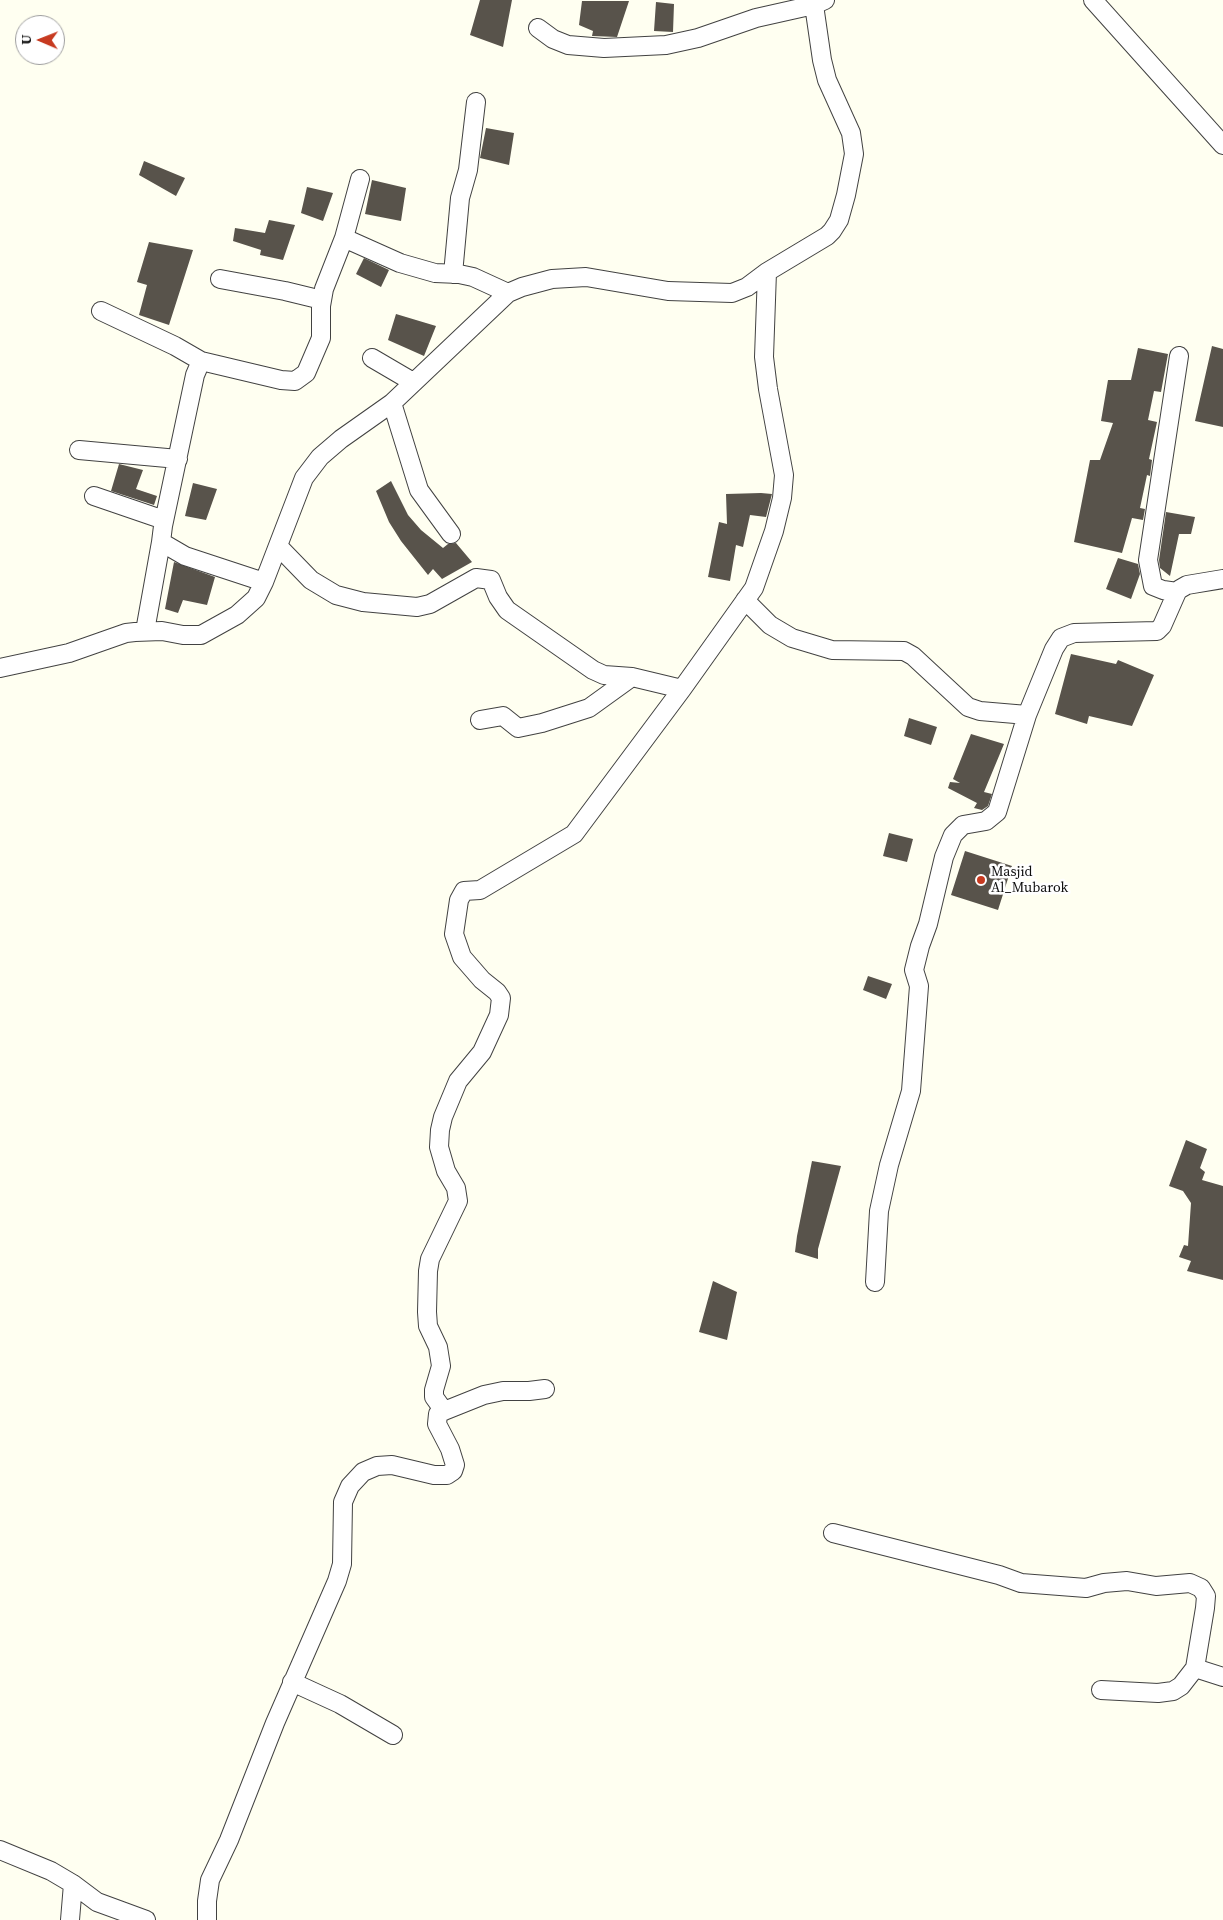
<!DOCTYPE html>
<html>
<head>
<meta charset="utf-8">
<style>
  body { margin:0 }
  #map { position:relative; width:1223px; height:1920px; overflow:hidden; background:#fffff1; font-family:"Source Serif 4",serif }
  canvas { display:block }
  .north { position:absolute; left:15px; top:15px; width:50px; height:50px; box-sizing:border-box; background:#fff; border:1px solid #9f9f9f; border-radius:50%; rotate:271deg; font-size:14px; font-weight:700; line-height:20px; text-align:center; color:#0f0f0f }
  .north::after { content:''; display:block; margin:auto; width:18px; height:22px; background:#c73a20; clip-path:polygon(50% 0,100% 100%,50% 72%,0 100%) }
</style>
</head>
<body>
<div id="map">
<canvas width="1223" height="1920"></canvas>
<div class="north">U</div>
</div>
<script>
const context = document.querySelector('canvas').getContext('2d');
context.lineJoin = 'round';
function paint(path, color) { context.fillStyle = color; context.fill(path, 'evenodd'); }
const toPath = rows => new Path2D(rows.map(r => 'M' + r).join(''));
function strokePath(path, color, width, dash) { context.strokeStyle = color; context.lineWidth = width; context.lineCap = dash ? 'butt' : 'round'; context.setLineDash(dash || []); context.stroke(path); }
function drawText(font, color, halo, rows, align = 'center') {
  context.font = font + ' "Source Serif 4",serif'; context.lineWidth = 5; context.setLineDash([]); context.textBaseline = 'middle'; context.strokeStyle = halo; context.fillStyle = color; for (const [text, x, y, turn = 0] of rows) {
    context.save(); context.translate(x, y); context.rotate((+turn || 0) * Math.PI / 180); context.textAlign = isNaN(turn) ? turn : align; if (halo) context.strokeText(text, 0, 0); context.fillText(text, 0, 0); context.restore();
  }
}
paint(toPath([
  [480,0,512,0,503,47,470,35],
  [582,1,629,1,617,37,592,36,593,31,579,25],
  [656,2,674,4,673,32,654,31],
  [486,128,514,133,509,165,480,158],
  [144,161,185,178,176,196,139,175],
  [372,180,406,188,401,221,365,214],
  [307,187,333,193,323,221,301,213],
  [269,220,295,225,283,260,260,255,261,250,233,241,235,228,265,233],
  [149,242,193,250,169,325,139,315,147,285,137,282],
  [364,258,389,270,381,287,356,274],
  [396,314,436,326,424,356,388,340],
  [1212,346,1223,349,1223,427,1195,421],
  [1138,348,1168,354,1161,392,1154,391,1148,420,1157,422,1149,459,1152,460,1150,476,1147,475,1140,508,1145,509,1143,520,1132,518,1122,553,1074,542,1090,460,1100,460,1113,423,1101,421,1108,380,1131,380],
  [119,464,143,470,136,489,157,496,154,505,111,491],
  [391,481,408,515,421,530,443,548,448,544,456,543,472,562,442,579,433,569,428,575,401,541,389,522,376,491],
  [193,483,217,489,206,520,185,516],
  [761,493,772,494,766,517,750,515,743,547,736,545,730,581,708,577,719,522,727,524,726,494],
  [1166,512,1195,517,1191,534,1179,534,1170,576,1160,568,1159,560],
  [1118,558,1138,564,1140,574,1131,599,1106,589],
  [174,562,215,577,207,605,183,600,178,613,165,609],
  [1071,654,1116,664,1118,660,1154,675,1132,726,1089,716,1087,724,1055,714],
  [909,718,937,727,931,745,904,736],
  [971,734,1004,744,984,792,992,794,988,806,982,810,974,808,977,803,948,788,950,782,960,783,953,779],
  [889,833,913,839,907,862,883,856],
  [965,851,1012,866,998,910,951,895],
  [868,976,892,984,886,999,863,990],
  [1186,1140,1207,1149,1200,1168,1205,1172,1202,1180,1223,1186,1223,1280,1187,1271,1191,1261,1179,1257,1184,1245,1188,1246,1191,1203,1183,1191,1169,1186],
  [812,1161,841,1166,818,1249,818,1259,795,1252,797,1236],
  [713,1281,737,1292,727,1340,699,1332]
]), '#58534b');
const minor = toPath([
  [1093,0,1223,145],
  [538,28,553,39,568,45,604,48,666,45,698,38,756,18,814,5],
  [344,238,400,263,435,273,459,274,473,277,508,293],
  [453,274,460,198,468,170,476,102],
  [220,279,285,291,322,300],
  [101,311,175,346,201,361],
  [372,358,413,382],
  [392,403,419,490,451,534],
  [79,450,178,459],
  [94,496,164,520],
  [278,546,311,580,336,595,363,602,417,607,430,604,476,578,491,580,498,597,507,610,593,670,604,675,632,677,682,689],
  [264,582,185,556,161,542,163,526,195,375,201,361,281,380,295,381,306,373,321,338,321,306,324,289,344,238,360,179],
  [1177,592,1163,590,1153,586,1148,560,1179,356],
  [745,600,770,625,792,638,832,650,904,651,913,656,968,707,980,711,1027,715],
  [145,631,161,542],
  [0,668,69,653,126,633,135,632,162,631,183,635,201,635,237,615,256,598,264,582,304,478,320,457,341,439,392,403,508,293,522,287,552,279,586,277,668,291,732,293,747,287,767,272,827,236,832,231,839,220,846,195,854,154,851,133,827,80,822,60,814,5,825,0],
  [480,720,503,716,518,728,542,723,589,708,632,677],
  [875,1282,879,1211,889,1165,911,1091,919,986,914,970,920,946,928,924,944,857,953,835,963,825,986,821,997,812,1027,715,1054,649,1061,638,1074,633,1157,631,1162,626,1177,592,1180,589,1187,585,1223,579],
  [444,1411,434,1397,434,1390,441,1366,438,1347,428,1326,427,1312,428,1271,430,1259,458,1201,456,1188,446,1171,439,1147,440,1130,443,1117,458,1081,482,1052,499,1015,501,998,497,992,482,980,462,957,454,934,459,900,464,891,480,890,574,834,682,689,754,588,774,531,782,498,784,475,768,389,764,357,767,272],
  [833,1533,999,1575,1021,1583,1086,1588,1104,1583,1127,1581,1156,1586,1190,1583,1201,1588,1206,1596,1205,1608,1195,1668,1181,1686,1173,1691,1158,1693,1101,1690],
  [1195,1668,1223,1677],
  [292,1682,340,1704,393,1735],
  [0,1850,51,1871,73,1884,97,1902,146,1920],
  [70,1920,73,1884],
  [207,1920,207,1901,210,1880,229,1840,275,1723,337,1581,342,1564,343,1502,350,1486,363,1472,377,1466,392,1465,434,1475,447,1475,453,1471,455,1465,450,1449,437,1424,438,1414,444,1411,484,1395,503,1391,529,1391,545,1389]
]);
strokePath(minor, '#424242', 20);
strokePath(minor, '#fff', 18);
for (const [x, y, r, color] of [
  [981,880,5,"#c73a20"]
]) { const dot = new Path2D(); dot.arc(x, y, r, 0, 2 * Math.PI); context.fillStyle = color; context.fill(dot); strokePath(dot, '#fff', 2); }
drawText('14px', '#0f0f0f', '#fff', [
  ["Masjid",991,872],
  ["Al_Mubarok",991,888]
], 'left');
</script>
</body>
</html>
